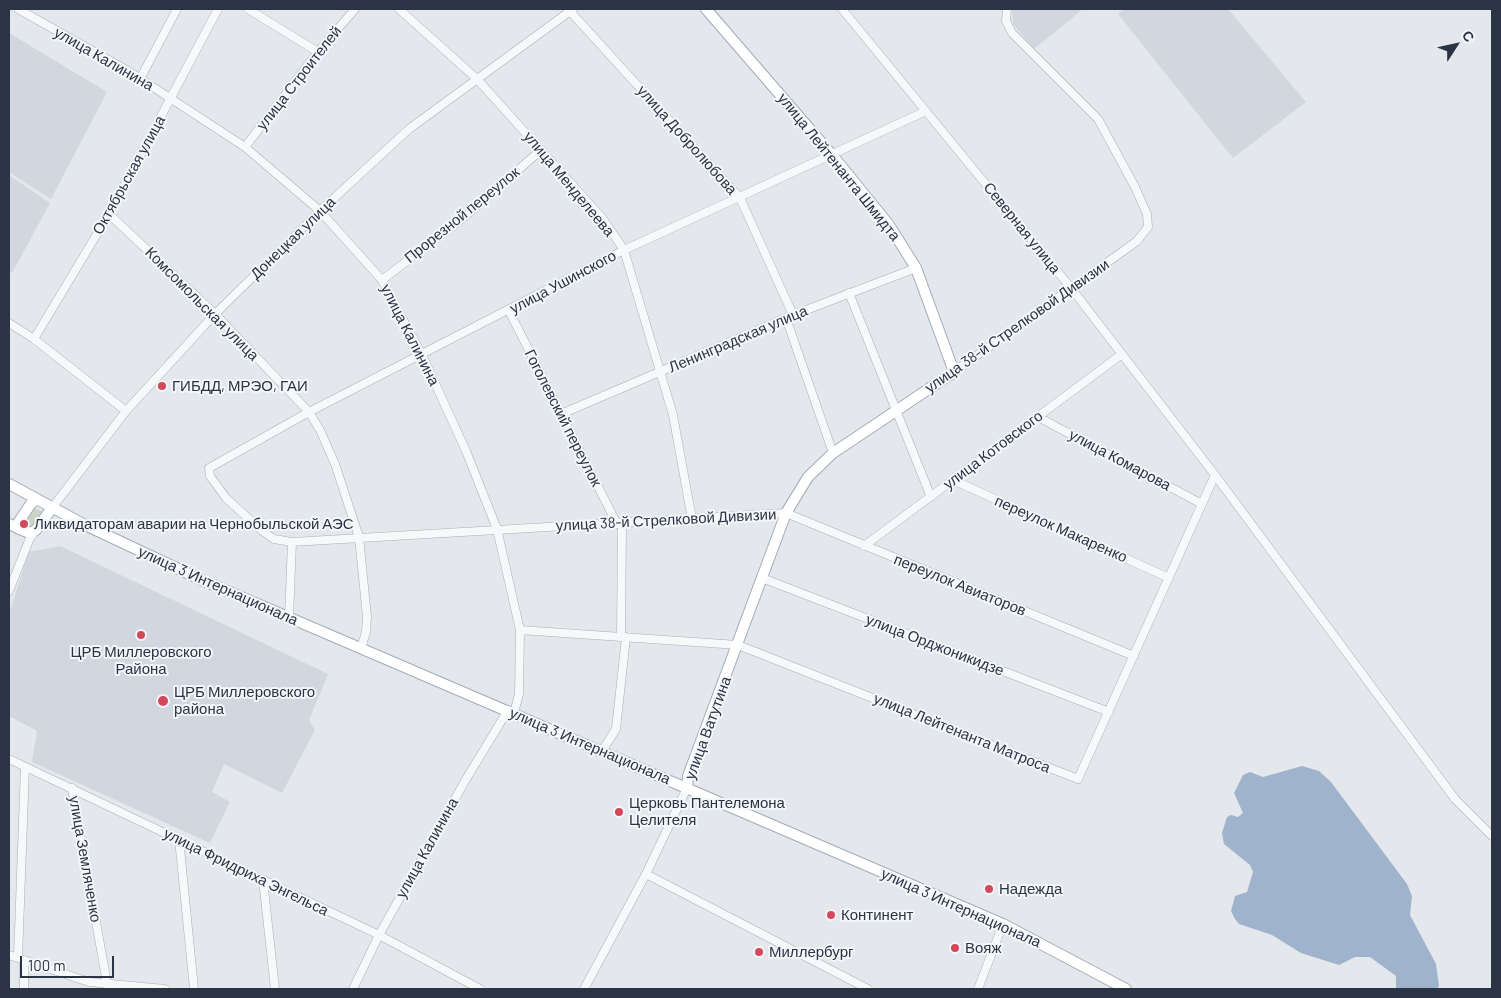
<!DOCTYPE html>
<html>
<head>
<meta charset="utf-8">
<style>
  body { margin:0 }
  #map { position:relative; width:1501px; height:998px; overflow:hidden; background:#e4e7ec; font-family:Barlow,sans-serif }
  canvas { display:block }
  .frame { position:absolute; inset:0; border:10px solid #2b3445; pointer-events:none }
  .north { position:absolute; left:1431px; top:20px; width:50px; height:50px; -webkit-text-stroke:4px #f4f6f9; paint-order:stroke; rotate:55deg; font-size:14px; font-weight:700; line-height:20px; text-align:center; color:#2b3445 }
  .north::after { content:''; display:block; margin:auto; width:18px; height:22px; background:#2b3445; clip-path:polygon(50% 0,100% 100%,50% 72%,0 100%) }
  .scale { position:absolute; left:20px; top:956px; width:94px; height:22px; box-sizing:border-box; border:2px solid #2b3445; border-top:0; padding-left:6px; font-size:15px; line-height:18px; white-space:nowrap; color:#2b3445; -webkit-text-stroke:4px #f4f6f9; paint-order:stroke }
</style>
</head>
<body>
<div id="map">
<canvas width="1501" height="998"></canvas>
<div class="frame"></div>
<div class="north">С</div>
<div class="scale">100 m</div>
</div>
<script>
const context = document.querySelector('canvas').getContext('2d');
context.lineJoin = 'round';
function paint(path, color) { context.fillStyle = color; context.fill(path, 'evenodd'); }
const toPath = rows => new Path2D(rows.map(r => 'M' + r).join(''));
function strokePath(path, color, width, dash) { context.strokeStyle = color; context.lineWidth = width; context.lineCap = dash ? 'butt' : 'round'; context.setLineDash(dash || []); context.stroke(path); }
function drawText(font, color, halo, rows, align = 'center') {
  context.font = font + ' Barlow,sans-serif'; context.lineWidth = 4; context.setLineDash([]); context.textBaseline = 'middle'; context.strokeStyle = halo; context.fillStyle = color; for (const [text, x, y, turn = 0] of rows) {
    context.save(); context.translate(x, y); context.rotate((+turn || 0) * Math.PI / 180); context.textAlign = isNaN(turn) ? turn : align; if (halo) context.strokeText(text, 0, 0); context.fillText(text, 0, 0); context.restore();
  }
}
paint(toPath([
  [1012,9,1083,9,1034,49,1013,24],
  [1124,9,1228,9,1306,102,1233,158,1118,14],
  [9,33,107,92,51,199,9,172],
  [9,175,50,203,12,273,9,271],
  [60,546,328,674,309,720,315,730,282,793,224,764,212,792,230,802,210,843,32,762,37,731,9,716,9,687,11,678,9,677,9,614,29,552]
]), '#d2d6de');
paint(toPath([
  [33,507,43,512,30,530,21,525]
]), '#c9d6c5');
paint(toPath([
  [1302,766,1319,771,1331,782,1407,884,1412,896,1410,915,1436,964,1439,986,1437,989,1396,989,1396,976,1370,957,1355,957,1339,965,1301,953,1272,935,1239,924,1235,919,1231,911,1235,896,1247,892,1253,872,1250,865,1224,844,1222,833,1227,817,1231,815,1238,817,1243,813,1234,793,1243,775,1250,772,1263,777]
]), '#9fb4cc');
const minor = toPath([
  [18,9,130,72,245,147,320,211,382,280,422,355,466,451,497,529,520,630,519,694,514,713],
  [248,9,318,52],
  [399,9,477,79,603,219,624,250,673,415,692,519],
  [568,9,740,198,793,315],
  [842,9,1071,288,1215,475,1455,799,1492,836],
  [140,79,177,9],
  [926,111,624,250,309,412,209,468,210,476,226,498,261,530,274,539,292,542,786,513,1134,656],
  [245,147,318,52,355,9],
  [109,214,215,314,309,412,320,430,335,464,359,537,367,617,366,632,361,648],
  [382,280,463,218,541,150],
  [849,293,931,497],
  [509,311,617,524],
  [786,318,833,453],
  [9,323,34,339,126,411],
  [34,339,109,214,218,9],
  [954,372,1126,249,1137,241,1148,227,1147,214,1135,187,1098,119,1012,33,1006,21,1007,9],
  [561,414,793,315,916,268],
  [1038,417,1202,504],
  [953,480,1169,578],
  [52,508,126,411,215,314,320,211,409,129,573,9],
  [864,546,1122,354],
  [762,578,1109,712],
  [9,591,30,538,36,530],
  [289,618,292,542],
  [520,630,738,645,1078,779,1215,475],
  [621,637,622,524],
  [602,751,616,729,626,637],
  [9,759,379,935,480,989],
  [72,788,108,989],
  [179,839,194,989],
  [646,874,868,989],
  [263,880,275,989],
  [9,955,89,982,165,989],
  [18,957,25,767],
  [24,989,24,960],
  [353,989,379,935,465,781,508,710],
  [584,989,646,874,687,788],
  [978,989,1003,924]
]);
const major = toPath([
  [9,484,83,524,204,581,1003,924,1126,989],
  [9,524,29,533,36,530,52,508],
  [19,529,18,523,32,502,37,500],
  [687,788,688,776,786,513,808,477,833,453,954,372,916,268,889,225,833,156,706,9]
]);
strokePath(minor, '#a9aeb7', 9);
strokePath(major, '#a3abb8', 12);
strokePath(minor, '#f7f8fa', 8);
strokePath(major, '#fff', 10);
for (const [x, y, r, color] of [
  [162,386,5,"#d1495b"],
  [24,524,5,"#d1495b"],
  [141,635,5,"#d1495b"],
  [163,701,6,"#d1495b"],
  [619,812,5,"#d1495b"],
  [989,889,5,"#d1495b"],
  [831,915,5,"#d1495b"],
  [955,948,5,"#d1495b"],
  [759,952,5,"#d1495b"]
]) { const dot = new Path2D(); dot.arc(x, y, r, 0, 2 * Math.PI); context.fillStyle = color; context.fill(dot); strokePath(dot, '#f4f6f9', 2); }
drawText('15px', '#2b3445', '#f4f6f9', [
  ["улица Калинина",104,59,30],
  ["улица Строителей",299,78,-52],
  ["улица Добролюбова",687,140,48],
  ["улица Лейтенанта Шмидта",839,167,51],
  ["Октябрьская улица",129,175,-61],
  ["улица Менделеева",569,184,50],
  ["Прорезной переулок",462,215,-39],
  ["Северная улица",1022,228,51],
  ["Донецкая улица",293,238,-44],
  ["улица Ушинского",563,282,-28],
  ["Комсомольская улица",202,304,45],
  ["улица 38-й Стрелковой Дивизии",1017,326,-35],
  ["улица Калинина",410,335,63],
  ["Ленинградская улица",738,339,-23],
  ["Гоголевский переулок",563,418,63],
  ["улица Котовского",993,450,-37],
  ["улица Комарова",1120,460,28],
  ["улица 38-й Стрелковой Дивизии",666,520,-3],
  ["переулок Макаренко",1061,529,24],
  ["переулок Авиаторов",960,585,22],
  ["улица 3 Интернационала",218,586,24],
  ["улица Орджоникидзе",935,645,21],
  ["улица Ватутина",708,728,-70],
  ["улица Лейтенанта Матроса",962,733,22],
  ["улица 3 Интернационала",590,746,23],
  ["улица Калинина",427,848,-61],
  ["улица Земляченко",85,859,80],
  ["улица Фридриха Энгельса",246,872,26],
  ["улица 3 Интернационала",961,908,24]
]);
drawText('15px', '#2b3445', '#f4f6f9', [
  ["ГИБДД, МРЭО, ГАИ",172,386],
  ["Ликвидаторам аварии на Чернобыльской АЭС",34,524],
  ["ЦРБ Миллеровского",141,652,"center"],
  ["Района",141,669,"center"],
  ["ЦРБ Миллеровского",174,692],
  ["района",174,709],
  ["Церковь Пантелемона",629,803],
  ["Целителя",629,820],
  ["Надежда",999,889],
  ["Континент",841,915],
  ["Вояж",965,948],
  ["Миллербург",769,952]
], 'left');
</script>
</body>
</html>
